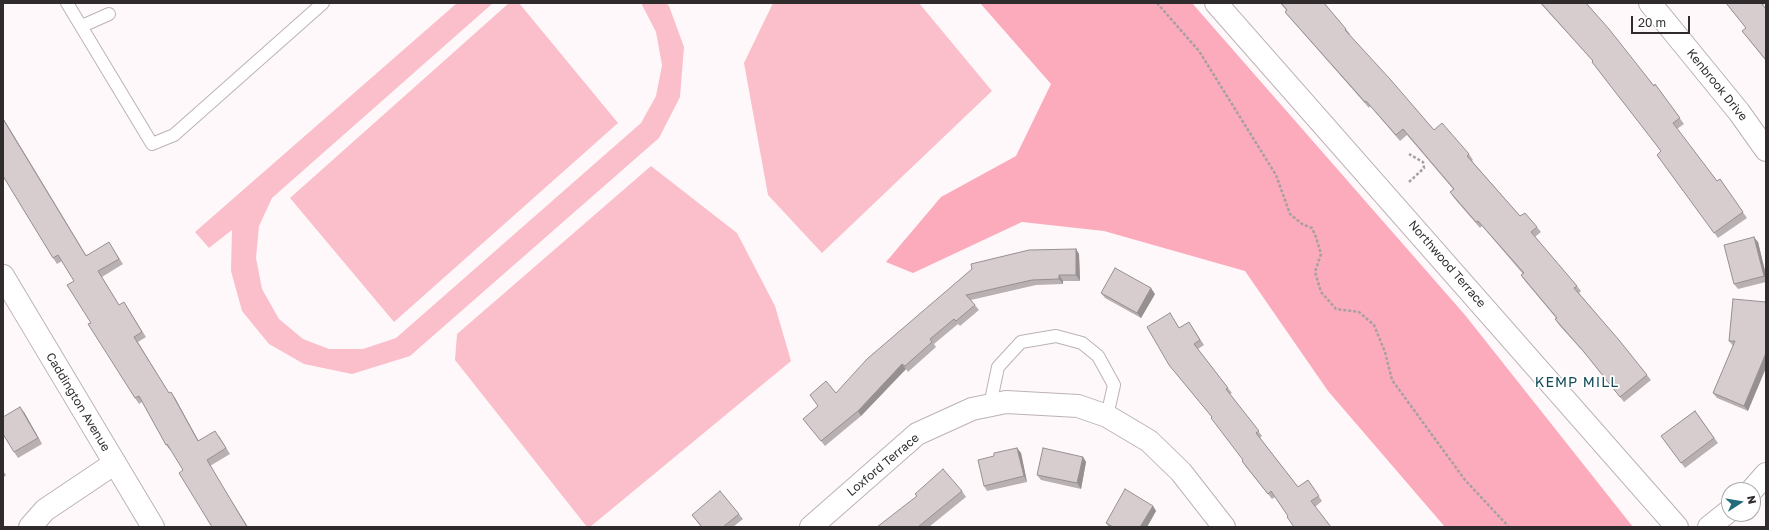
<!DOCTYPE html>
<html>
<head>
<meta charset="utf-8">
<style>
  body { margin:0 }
  #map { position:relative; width:1769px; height:530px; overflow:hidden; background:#fff8fa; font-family:"Golos Text",sans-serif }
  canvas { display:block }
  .frame { position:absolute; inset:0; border:4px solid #302c2d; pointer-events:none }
  .north { position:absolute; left:1721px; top:482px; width:40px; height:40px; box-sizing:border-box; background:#fff; border:1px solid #acabab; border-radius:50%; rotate:78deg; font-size:11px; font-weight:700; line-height:16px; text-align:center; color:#302c2d }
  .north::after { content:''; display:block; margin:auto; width:14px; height:18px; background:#266b7b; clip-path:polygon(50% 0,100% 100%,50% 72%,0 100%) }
  .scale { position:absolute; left:1631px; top:16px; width:59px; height:18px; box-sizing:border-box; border:2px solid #302c2d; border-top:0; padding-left:5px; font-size:12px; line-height:14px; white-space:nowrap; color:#302c2d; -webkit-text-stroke:3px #fff; paint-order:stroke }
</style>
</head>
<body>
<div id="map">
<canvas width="1769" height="530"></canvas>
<div class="frame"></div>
<div class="north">N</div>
<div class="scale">20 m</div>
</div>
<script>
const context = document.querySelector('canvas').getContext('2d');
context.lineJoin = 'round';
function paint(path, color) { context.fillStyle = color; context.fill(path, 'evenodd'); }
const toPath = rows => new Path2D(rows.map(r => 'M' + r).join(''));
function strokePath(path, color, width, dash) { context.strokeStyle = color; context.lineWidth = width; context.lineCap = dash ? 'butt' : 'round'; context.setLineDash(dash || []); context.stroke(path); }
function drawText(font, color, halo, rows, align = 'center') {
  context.font = font + ' "Golos Text",sans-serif'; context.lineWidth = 3.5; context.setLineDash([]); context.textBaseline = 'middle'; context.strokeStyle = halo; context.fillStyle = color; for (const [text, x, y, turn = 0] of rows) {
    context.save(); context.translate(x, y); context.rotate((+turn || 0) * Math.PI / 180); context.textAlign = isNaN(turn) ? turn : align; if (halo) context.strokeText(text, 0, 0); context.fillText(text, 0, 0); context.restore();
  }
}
paint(toPath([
  [457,3,493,3,272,198,259,226,256,258,262,289,279,319,303,339,329,349,363,349,396,338,641,123,656,96,662,65,656,32,641,3,666,3,669,6,684,47,680,97,659,138,410,356,352,374,304,364,269,344,242,311,231,271,232,230,209,248,195,232],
  [509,3,519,3,618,123,394,322,290,198],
  [773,3,919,3,992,91,822,253,768,195,744,63],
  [651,166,737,233,775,306,791,361,590,527,587,527,455,360,457,334]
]), '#fabfca');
paint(toPath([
  [980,3,1192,3,1465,315,1633,527,1445,527,1328,391,1245,271,1104,231,1022,222,913,273,886,262,941,197,1016,156,1051,84]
]), '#fbabbc');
const service = toPath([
  [67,3,152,144,174,135,323,3],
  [82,26,109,14],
  [990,405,998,367,1021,342,1056,336,1082,343,1098,356,1114,385,1107,416]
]);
const minor = toPath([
  [1216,3,1677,527],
  [1650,3,1739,112,1766,150],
  [3,276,153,527],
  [1752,490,1766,474],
  [30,527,45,510,115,463],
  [811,527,917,434,972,409,1006,402,1078,406,1107,416,1149,441,1181,472,1224,527],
  [1709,527,1729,511]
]);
strokePath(service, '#bcb2b3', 14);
strokePath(minor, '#bcb2b3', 24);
strokePath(toPath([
  [1157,3,1199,51,1276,175,1290,214,1302,224,1312,228,1316,237,1321,254,1315,272,1321,292,1336,309,1359,312,1374,325,1385,352,1392,380,1465,480,1509,527],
  [1409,182,1424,168,1423,162,1409,154]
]), '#a6a0a2', 2.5, [3, 2]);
strokePath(service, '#fff', 12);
strokePath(minor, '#fff', 22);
paint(toPath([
  [1280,3,1324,3,1346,29,1350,34,1349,35,1434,130,1469,154,1473,160,1472,161,1520,216,1537,227,1541,232,1535,237,1577,286,1581,291,1579,293,1647,375,1651,380,1624,402,1588,357,1559,325,1555,319,1556,318,1525,281,1521,275,1523,274,1482,226,1480,228,1454,198,1450,192,1453,189,1407,135,1400,141,1370,106,1369,108,1289,17,1285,12,1286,10],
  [1540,3,1586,3,1654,86,1655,84,1684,124,1677,129,1717,181,1720,179,1747,218,1718,238,1657,155,1661,151,1596,67,1592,62,1593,61],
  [1726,3,1766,3,1763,5,1766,9,1766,61,1742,31,1746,28],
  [3,118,86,255,112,247,123,264,102,277,119,305,124,302,146,337,138,342,169,393,175,398,198,441,219,436,230,454,210,466,183,470,171,449,170,450,166,445,142,402,139,404,135,398,91,323,74,281,62,261,57,264,53,258,3,176],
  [1758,242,1766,275,1766,282,1738,289,1734,284],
  [1076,249,1079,254,1080,281,1063,281,1063,284,1036,285,971,300,979,310,960,326,958,324,934,344,936,347,908,372,906,369,861,416,825,446,803,419,818,406,810,395,836,393,972,269],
  [1101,293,1155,294,1141,318,1105,298],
  [1733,299,1748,411,1717,398,1713,393,1733,346,1729,341],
  [1174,319,1179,328,1189,322,1204,345,1198,349,1228,388,1232,393,1230,394,1262,436,1260,438,1298,487,1308,480,1322,501,1315,507,1288,516,1275,497,1272,499,1246,467,1242,461,1243,460,1212,417,1169,365],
  [1695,411,1718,443,1685,468,1661,436],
  [24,412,42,444,18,458,14,452],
  [1017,448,1021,453,1027,482,987,491,984,486,994,456],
  [1083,457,1086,462,1081,489,1041,480,1037,475],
  [3,471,6,475,3,478],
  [962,491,966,497,929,527,877,527],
  [1153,506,1156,511,1147,527,1109,527,1106,523],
  [739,514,743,519,733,527,701,527,692,515]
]), '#b9b0b2');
paint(toPath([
  [3,118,90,261,3,119],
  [1754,237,1758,242,1766,275,1766,279,1764,276],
  [1076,249,1079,254,1080,281,1076,275],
  [1059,275,1063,281,1063,284,1059,279],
  [1151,288,1155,294,1141,318,1137,313],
  [1766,353,1766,368,1748,411,1744,406],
  [902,364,906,369,861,416,858,411],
  [171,392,175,398,202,447,198,441],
  [20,407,24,412,42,444,38,438],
  [1017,448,1021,453,1027,482,1024,476],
  [1083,457,1086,462,1081,489,1077,483],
  [207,460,210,466,248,527,247,527],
  [1153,506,1156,511,1147,527,1140,527]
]), '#969091');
const building = toPath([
  [1281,3,1324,3,1346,29,1345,30,1390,79,1434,130,1442,123,1469,154,1467,156,1520,216,1525,213,1537,227,1531,232,1577,286,1574,288,1619,340,1647,375,1620,397,1584,352,1555,319,1557,318,1521,275,1524,273,1478,221,1476,222,1450,192,1454,189,1403,129,1396,135,1366,101,1365,102,1285,12,1287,10,1281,3],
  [1541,3,1586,3,1609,29,1654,86,1655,84,1680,118,1673,123,1717,181,1720,179,1743,212,1714,233,1657,155,1661,151,1592,62,1593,61,1541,3],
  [1726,3,1761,3,1766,9,1766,60,1742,31,1746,28,1726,3],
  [3,119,86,256,109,242,119,259,98,271,119,305,124,302,142,332,134,337,169,393,171,392,198,441,215,431,226,448,207,460,247,527,212,527,179,473,183,470,167,444,166,445,139,396,135,398,88,324,91,323,67,285,74,281,58,255,53,258,3,176,3,119],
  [1754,237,1764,276,1734,284,1724,245,1754,237],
  [1076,249,1076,275,1059,275,1059,279,1032,280,966,295,975,305,956,321,954,319,930,339,932,342,905,366,902,364,858,411,821,441,803,419,818,406,810,395,826,381,836,393,867,359,972,269,971,264,1029,250,1076,249],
  [1115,268,1151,288,1137,313,1101,293,1115,268],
  [1733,299,1766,302,1766,353,1744,406,1713,393,1735,341,1729,341,1733,299],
  [1170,313,1179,328,1189,322,1200,340,1194,344,1228,388,1226,389,1259,431,1256,433,1298,487,1308,480,1319,496,1311,501,1331,527,1294,527,1287,517,1288,516,1271,491,1268,494,1242,461,1243,460,1211,418,1212,417,1169,365,1147,327,1170,313],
  [20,407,38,438,14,452,3,434,3,417,20,407],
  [1695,411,1714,438,1681,463,1661,436,1695,411],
  [1017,448,1024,476,984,486,978,460,994,456,994,453,1017,448],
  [1043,448,1083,457,1077,483,1037,475,1043,448],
  [943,469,962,491,918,527,877,527,917,496,915,494,943,469],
  [1125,489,1153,506,1140,527,1113,527,1106,523,1125,489],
  [720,491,739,514,723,527,702,527,692,515,720,491]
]);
paint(building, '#d7cdcf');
strokePath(building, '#969091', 1);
drawText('12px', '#302c2d', '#fff', [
  ["Kenbrook Drive",1717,85,51],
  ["Northwood Terrace",1447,264,49],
  ["Caddington Avenue",78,402,59],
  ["Loxford Terrace",883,465,-40]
]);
context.letterSpacing = '1px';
drawText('14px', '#104a56', '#fff', [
  ["KEMP MILL",1577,383]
]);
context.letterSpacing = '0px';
</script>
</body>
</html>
